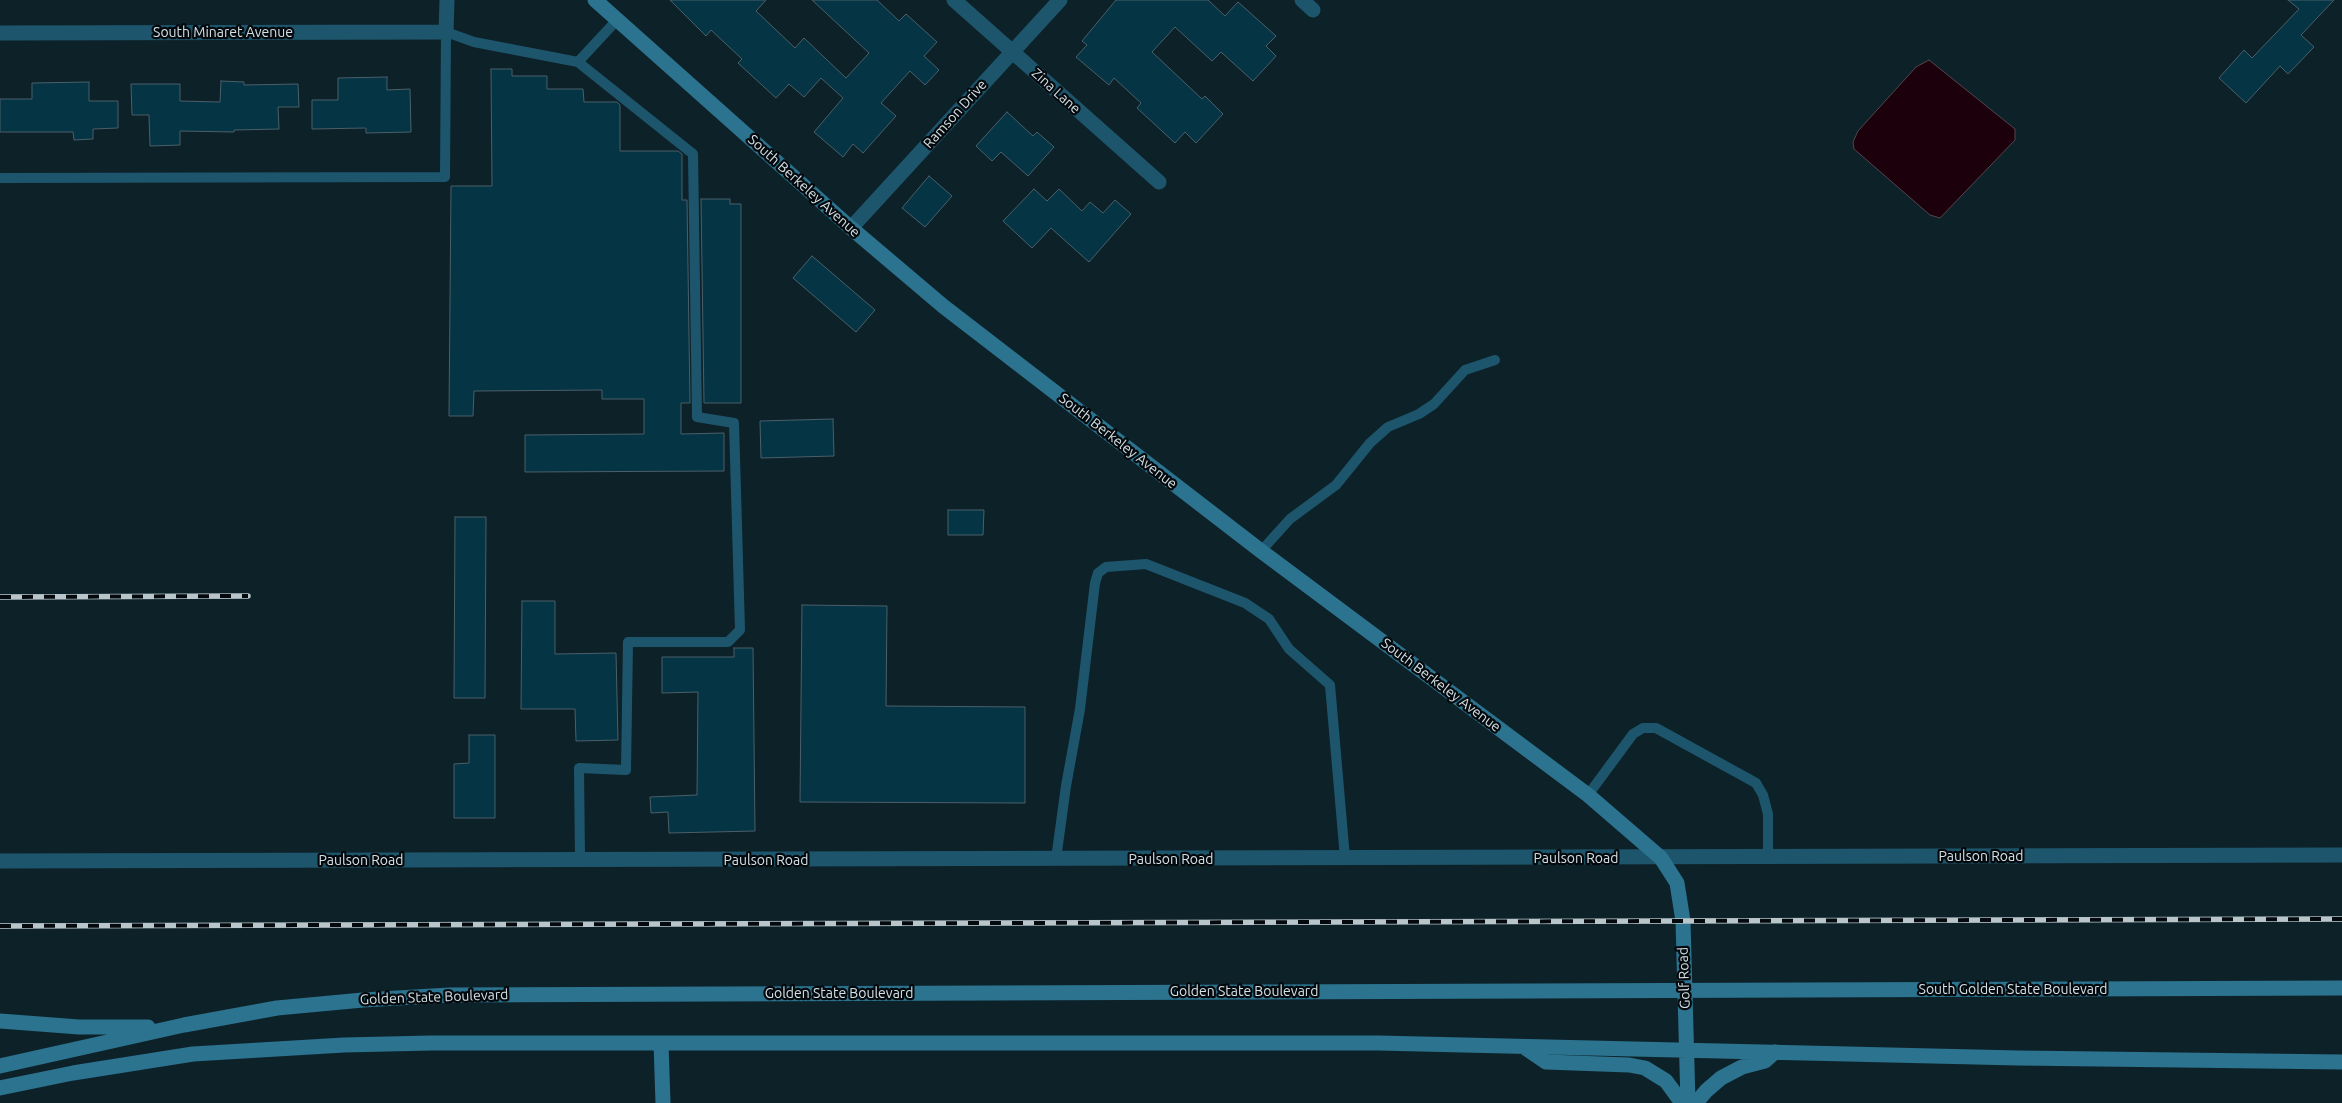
<!DOCTYPE html>
<html>
<head>
<meta charset="utf-8">
<style>
  body { margin:0 }
  canvas { display:block; background:#0d2129 }
</style>
</head>
<body>
<canvas width="2342" height="1103"></canvas>
<script>
const context = document.querySelector('canvas').getContext('2d');
context.lineJoin = 'round';
function paint(path, color) { context.fillStyle = color; context.fill(path, 'evenodd'); }
const toPath = rows => new Path2D(rows.map(r => 'M' + r).join(''));
function strokePath(path, color, width, dash) { context.strokeStyle = color; context.lineWidth = width; context.lineCap = dash ? 'butt' : 'round'; context.setLineDash(dash || []); context.stroke(path); }
function drawText(font, color, halo, rows, align = 'center') {
  context.font = font + ' Ubuntu,sans-serif'; context.lineWidth = 4.5; context.setLineDash([]); context.textBaseline = 'middle'; context.strokeStyle = halo; context.fillStyle = color; for (const [text, x, y, turn = 0] of rows) {
    context.save(); context.translate(x, y); context.rotate((+turn || 0) * Math.PI / 180); context.textAlign = isNaN(turn) ? turn : align; if (halo) context.strokeText(text, 0, 0); context.fillText(text, 0, 0); context.restore();
  }
}
const water = toPath([
  [1929,60,2015,129,2015,140,1940,218,1930,215,1854,149,1853,142,1858,131,1916,67,1929,60]
]);
paint(water, '#1c000c');
strokePath(water, '#54444d', 1);
const building = toPath([
  [670,0,766,0,756,11,795,48,804,38,846,78,869,53,812,0,877,0,899,21,906,14,937,42,924,56,939,70,925,85,910,71,881,103,896,116,863,153,853,144,843,157,814,132,843,98,821,78,804,97,789,84,776,98,738,63,742,59,711,30,706,36,670,0],
  [1116,0,1208,0,1225,16,1238,2,1276,36,1266,46,1276,56,1253,81,1221,52,1212,61,1175,27,1152,52,1202,99,1205,96,1223,114,1196,143,1185,132,1175,143,1137,108,1141,103,1114,78,1109,85,1076,57,1087,45,1082,41,1116,0],
  [2288,0,2334,0,2301,35,2314,47,2288,74,2280,66,2246,103,2219,78,2244,50,2252,58,2299,9,2288,0],
  [491,69,512,69,512,76,547,76,547,89,583,89,584,102,617,102,620,105,620,151,678,151,682,154,682,200,687,200,690,403,681,403,681,434,724,433,724,471,525,472,525,435,644,434,644,399,602,399,602,390,474,391,473,416,449,416,451,186,492,186,491,69],
  [387,77,387,90,410,89,411,132,366,133,366,128,312,129,312,100,338,100,338,78,387,77],
  [221,81,244,82,244,85,298,84,299,107,278,107,279,129,234,130,234,132,180,131,180,145,150,146,149,115,132,115,131,84,180,84,180,101,220,102,221,81],
  [89,82,89,101,118,101,118,128,93,129,93,139,74,140,73,132,0,132,0,99,32,99,32,83,89,82],
  [1007,112,1033,136,1037,132,1054,147,1028,176,1001,152,992,161,976,146,1007,112],
  [929,176,952,196,925,227,902,208,929,176],
  [1034,189,1047,201,1059,189,1082,211,1090,202,1103,213,1115,200,1131,214,1089,262,1051,228,1032,248,1003,221,1034,189],
  [701,199,730,199,730,204,741,204,741,403,704,403,701,199],
  [812,256,875,310,856,332,793,278,812,256],
  [833,419,834,456,761,458,760,421,833,419],
  [948,510,984,510,983,535,948,535,948,510],
  [455,517,486,517,485,698,454,698,455,517],
  [522,601,555,601,555,654,616,653,618,740,576,741,575,709,521,709,522,601],
  [802,605,887,606,886,706,1025,707,1025,803,800,802,802,605],
  [734,648,753,648,755,831,669,833,668,812,651,813,650,797,697,795,698,692,662,693,662,657,734,657,734,648],
  [469,735,495,735,495,818,454,818,454,764,469,763,469,735]
]);
paint(building, '#053445');
strokePath(building, '#4a5f69', 1);
strokePath(toPath([
  [0,178,445,177,446,32,474,42,578,62],
  [1261,551,1290,519,1336,485,1370,443,1388,427,1419,414,1434,404,1465,370,1495,360],
  [1588,795,1633,734,1643,728,1656,728,1756,783,1763,795,1768,814,1768,857],
  [1056,859,1066,786,1080,709,1095,583,1098,573,1106,567,1146,564,1245,603,1269,619,1289,649,1330,685,1345,858],
  [580,860,579,768,626,770,628,642,728,642,740,630,734,423,697,417,693,154,578,62,617,20]
]), '#1d566c', 10);
strokePath(toPath([
  [954,0,1159,182],
  [1302,0,1313,10],
  [0,33,446,32,447,0],
  [851,228,1060,0],
  [0,861,2342,855]
]), '#1d566c', 15);
strokePath(toPath([
  [595,0,851,228,943,306,1261,551,1588,795,1661,858,1677,883,1683,921,1688,1103],
  [0,1021,79,1027,148,1027],
  [661,1043,663,1103],
  [1524,1047,1546,1062,1629,1065,1645,1068,1666,1081,1682,1103],
  [0,1066,184,1025,277,1008,363,1000,450,995,2342,988],
  [0,1088,73,1073,193,1054,344,1045,431,1043,1378,1043,2018,1058,2342,1062],
  [1696,1103,1706,1091,1721,1078,1742,1067,1765,1061,1775,1052]
]), '#2b738f', 15);
const rail = toPath([
  [0,597,248,596],
  [0,926,2342,919]
]);
strokePath(rail, '#b8c5ca', 5.5);
strokePath(rail, '#03090d', 4, [11]);
drawText('14px', '#d5e1e6', '#03090d', [
  ["South Minaret Avenue",223,32],
  ["Zina Lane",1056,91,42],
  ["Ramson Drive",955,114,-48],
  ["South Berkeley Avenue",804,186,42],
  ["South Berkeley Avenue",1118,441,38],
  ["South Berkeley Avenue",1441,685,37],
  ["Paulson Road",1981,856],
  ["Paulson Road",1576,858],
  ["Paulson Road",1171,859],
  ["Paulson Road",361,860],
  ["Paulson Road",766,860],
  ["Golf Road",1684,978,-92],
  ["South Golden State Boulevard",2013,989],
  ["Golden State Boulevard",1244,991],
  ["Golden State Boulevard",839,993],
  ["Golden State Boulevard",434,997,-2]
]);
</script>
</body>
</html>
